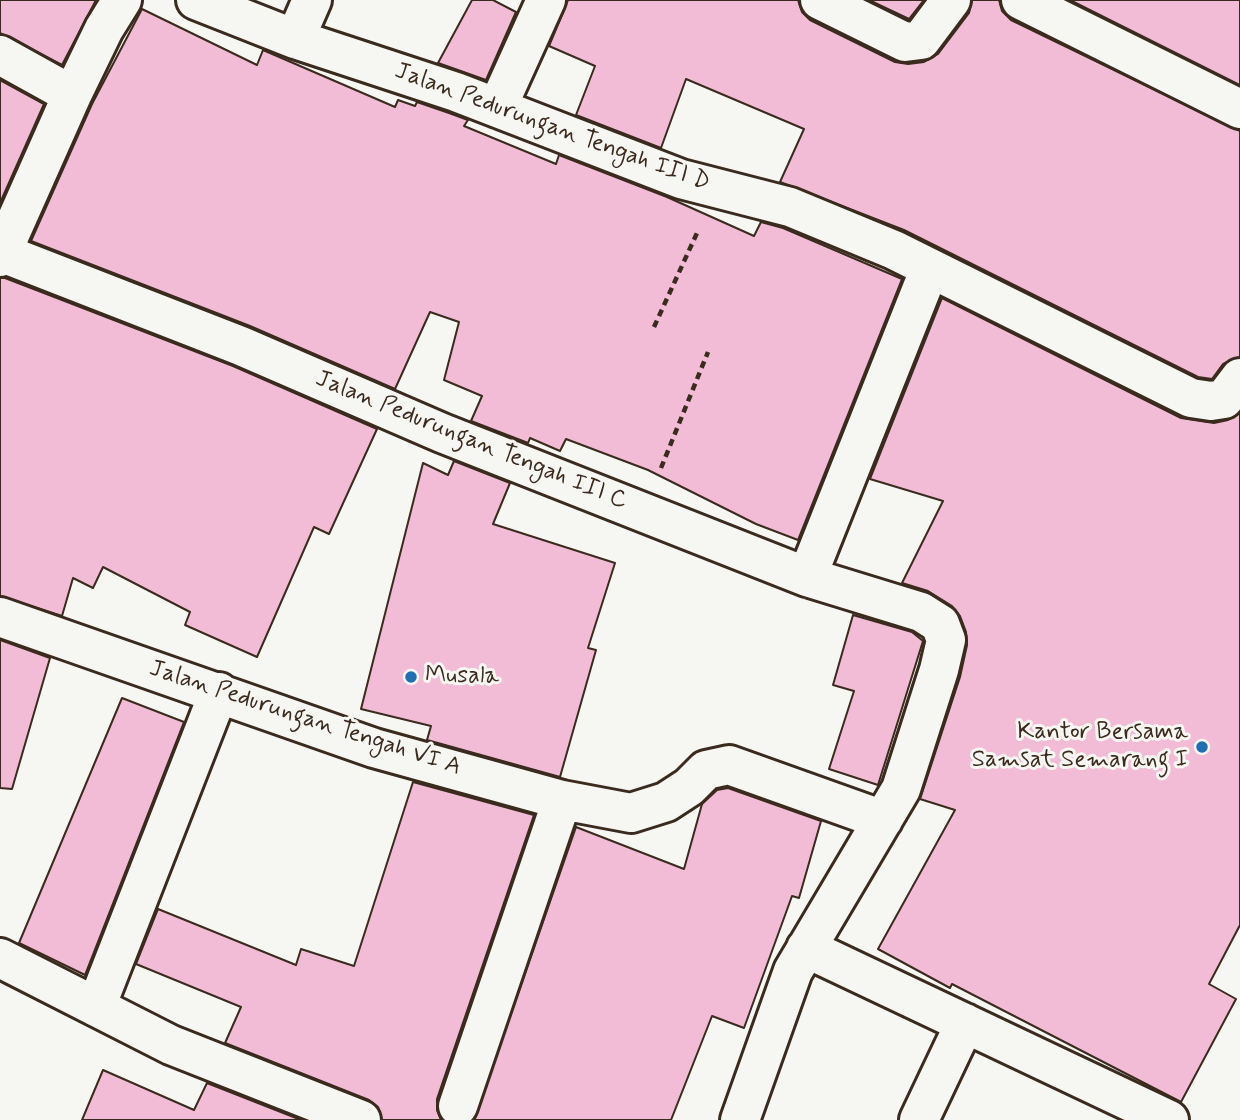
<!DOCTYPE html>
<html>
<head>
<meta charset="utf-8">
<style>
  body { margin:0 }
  canvas { display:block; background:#f6f6f2 }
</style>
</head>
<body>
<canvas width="1240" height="1120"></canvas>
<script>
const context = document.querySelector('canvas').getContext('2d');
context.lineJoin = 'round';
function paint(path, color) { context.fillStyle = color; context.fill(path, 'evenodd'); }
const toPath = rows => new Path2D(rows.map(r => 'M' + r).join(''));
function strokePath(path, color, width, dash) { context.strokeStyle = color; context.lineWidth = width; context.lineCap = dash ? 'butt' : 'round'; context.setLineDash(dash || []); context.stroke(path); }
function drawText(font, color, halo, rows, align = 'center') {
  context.font = font + ' Mynerve,sans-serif'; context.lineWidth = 6; context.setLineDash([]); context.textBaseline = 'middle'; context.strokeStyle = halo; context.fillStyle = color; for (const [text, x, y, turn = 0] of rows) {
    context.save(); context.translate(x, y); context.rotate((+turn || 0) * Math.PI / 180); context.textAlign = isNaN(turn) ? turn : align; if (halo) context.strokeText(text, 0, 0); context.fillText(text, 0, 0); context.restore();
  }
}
const building = toPath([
  [0,0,96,0,62,65,0,33,0,0],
  [472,0,493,0,516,12,486,80,438,63,472,0],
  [568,0,798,0,802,12,810,20,895,62,908,64,924,62,938,54,969,13,972,0,999,0,1002,11,1011,20,1240,131,1240,357,1223,364,1212,379,1198,377,904,230,780,182,804,129,686,79,661,148,576,115,595,66,549,46,568,0],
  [869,0,924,0,909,19,869,0],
  [1070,0,1240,0,1240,85,1070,0],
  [142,9,257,65,263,50,395,107,398,100,415,106,417,102,449,113,468,120,464,126,556,164,559,155,667,197,754,236,761,222,783,228,902,279,798,540,756,524,648,470,566,439,560,451,530,438,528,443,471,421,482,396,444,380,459,322,430,312,395,389,250,326,31,241,92,104,142,9],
  [0,80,44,104,0,203,0,80],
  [0,278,5,278,233,366,377,429,329,534,314,527,257,657,185,625,190,612,103,567,93,588,73,578,62,616,0,596,0,278],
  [942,298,1181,418,1214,423,1228,420,1240,413,1240,925,1209,984,1236,999,1181,1102,952,984,950,988,878,949,955,810,920,799,960,677,967,645,966,632,960,616,952,606,928,591,902,583,943,501,870,479,942,298],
  [454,461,510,483,493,524,615,563,588,648,596,650,560,777,427,740,431,726,361,709,423,463,448,475,454,461],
  [853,615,912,632,923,641,878,785,829,769,854,691,833,685,853,615],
  [0,640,50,658,12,789,0,788,0,640],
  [122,698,184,722,85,975,19,943,122,698],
  [413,782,534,815,437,1099,437,1110,441,1120,382,1120,378,1107,369,1100,225,1043,241,1007,136,964,158,909,296,965,301,949,354,966,413,782],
  [728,788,821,821,799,898,792,896,744,1028,712,1016,671,1120,474,1120,576,827,684,869,702,804,717,790,728,788],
  [103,1070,194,1110,207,1083,301,1120,82,1120,103,1070]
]);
paint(building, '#f2bcd6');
strokePath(building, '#3b2a1e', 2);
const minor = toPath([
  [196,0,295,39,456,92,681,179,790,207,894,250,1191,398,1211,401,1224,399,1240,378],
  [820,0,905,42,921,40,951,0],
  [1021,0,1240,109],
  [295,39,312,0],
  [0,55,72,95],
  [497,108,546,0],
  [2,253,241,346,442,433,807,577,921,612,940,624,946,640,939,670,901,789,793,971,740,1120],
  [0,257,72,95,104,29,122,0],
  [807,577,930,268],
  [0,617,374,748,562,800,631,813,666,802,689,787,706,770,729,765,883,820],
  [806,948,1169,1120],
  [0,958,171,1045,361,1120],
  [96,1007,219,692],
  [458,1106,562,800],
  [919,1120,965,1023]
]);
strokePath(minor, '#3b2a1e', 44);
strokePath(toPath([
  [654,327,697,233],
  [661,468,708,352]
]), '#3b2a1e', 4.5, [7, 5]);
strokePath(minor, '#f6f6f2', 38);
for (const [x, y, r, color] of [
  [411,677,7,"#1f6fb2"],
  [1202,747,7,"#1f6fb2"]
]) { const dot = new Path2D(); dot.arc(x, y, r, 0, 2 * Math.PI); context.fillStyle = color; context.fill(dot); strokePath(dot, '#f6f6f2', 2.5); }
drawText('24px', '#3b2a1e', '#f6f6f2', [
  ["Jalan Pedurungan Tengah III D",552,128,20],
  ["Jalan Pedurungan Tengah III C",471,441,22],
  ["Jalan Pedurungan Tengah VI A",305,719,18]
]);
drawText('24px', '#3b2a1e', '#f6f6f2', [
  ["Musala",425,677],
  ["Kantor Bersama",1188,733,"right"],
  ["Samsat Semarang I",1188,761,"right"]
], 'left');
</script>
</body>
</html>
